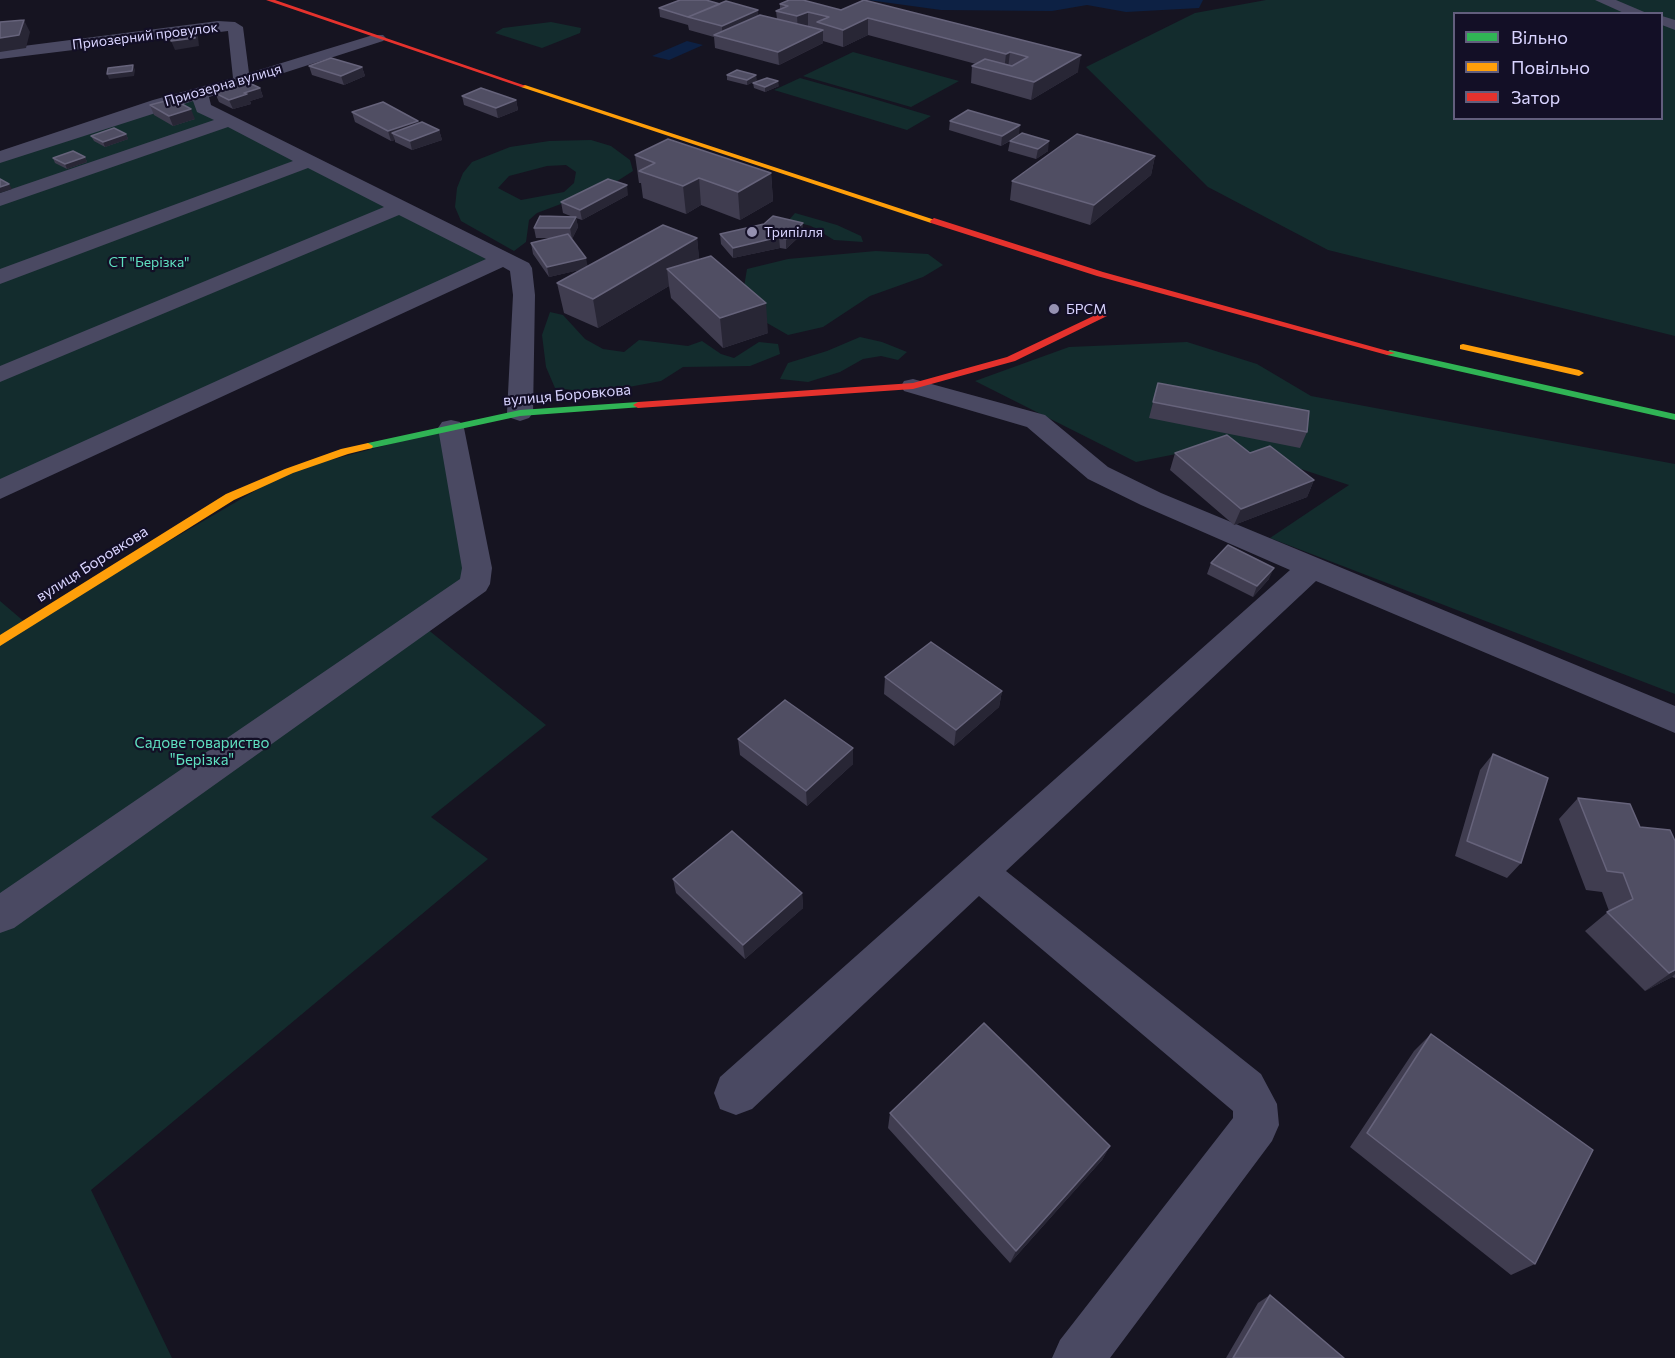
<!DOCTYPE html>
<html>
<head>
<meta charset="utf-8">
<style>
  body { margin:0 }
  #map { position:relative; width:1675px; height:1358px; overflow:hidden; background:#161421; font-family:Commissioner,sans-serif }
  canvas { display:block }
  .legend { position:absolute; left:1453px; top:12px; width:210px; height:108px; box-sizing:border-box; background:#130f26; border:2px solid #625e7d; margin:0; padding:8px 10px; list-style:none; font-size:18px; color:#d9d4ff }
  .legend li { display:flex; align-items:center; gap:12px; height:30px }
  .legend b { width:30px; border:2px solid #625e7d }
</style>
</head>
<body>
<div id="map">
<canvas width="1675" height="1358"></canvas>
<ul class="legend">
<li><b style="height:8px;background:#30b455"></b>Вільно</li>
<li><b style="height:8px;background:#ff9f0a"></b>Повільно</li>
<li><b style="height:8px;background:#e5322d"></b>Затор</li>
</ul>
</div>
<script>
const context = document.querySelector('canvas').getContext('2d');
context.lineJoin = 'round';
function paint(path, color) { context.fillStyle = color; context.fill(path, 'evenodd'); }
const toPath = rows => new Path2D(rows.map(r => 'M' + r).join(''));
function strokePath(path, color, width, dash) { context.strokeStyle = color; context.lineWidth = width; context.lineCap = dash ? 'butt' : 'round'; context.setLineDash(dash || []); context.stroke(path); }
function drawText(font, color, halo, rows, align = 'center') {
  context.font = font + ' Commissioner,sans-serif'; context.lineWidth = 4.5; context.setLineDash([]); context.textBaseline = 'middle'; context.strokeStyle = halo; context.fillStyle = color; for (const [text, x, y, turn = 0] of rows) {
    context.save(); context.translate(x, y); context.rotate((+turn || 0) * Math.PI / 180); context.textAlign = isNaN(turn) ? turn : align; if (halo) context.strokeText(text, 0, 0); context.fillText(text, 0, 0); context.restore();
  }
}
paint(toPath([
  [1266,0,1675,0,1675,336,1328,250,1208,187,1086,67,1195,13],
  [1454,14,1662,14,1662,118,1454,118],
  [551,22,581,28,580,33,542,48,495,33,503,28],
  [853,52,959,81,911,107,803,76],
  [800,78,864,96,931,116,907,130,774,90],
  [200,94,203,108,504,259,0,495,0,157],
  [591,140,611,146,630,160,633,171,611,185,537,213,529,220,526,242,514,251,461,221,455,207,457,188,463,173,472,162,510,147,549,141],
  [566,165,576,172,574,183,564,192,521,200,498,188,509,176,547,166],
  [795,213,837,225,861,236,863,242,834,240,811,226,789,220],
  [876,251,928,254,943,265,923,277,870,296,823,327,788,335,760,319,743,293,747,269,788,259],
  [550,312,563,315,585,339,603,349,624,352,639,340,688,346,702,341,721,354,734,358,759,342,778,344,780,354,750,366,683,367,661,381,618,389,589,392,555,388,546,367,542,335],
  [860,337,882,342,907,352,898,360,881,356,863,359,840,372,808,382,780,379,788,363,827,351],
  [1187,342,1257,364,1311,396,1675,464,1675,694,1270,538,1349,485,1226,444,1136,462,975,381,1069,347],
  [451,428,477,568,421,624,546,725,431,817,488,859,91,1190,172,1358,0,1358,0,601,27,624,289,471]
]), '#132c2d');
paint(toPath([
  [868,0,1203,0,1199,8,1126,12,1087,5,1052,11,941,10],
  [687,41,703,45,669,60,652,56]
]), '#0d2144');
paint(toPath([
  [1595,0,1616,0,1649,14,1626,14,1595,0],
  [1662,16,1675,20,1675,30,1662,25,1662,16],
  [218,21,235,22,243,27,249,73,373,35,383,35,386,38,383,41,209,97,211,105,529,263,532,268,535,295,533,413,529,418,520,421,511,418,507,413,513,295,510,271,503,267,0,499,0,479,486,259,399,215,0,382,0,366,384,207,308,168,0,284,0,269,293,161,228,127,0,206,0,193,214,120,197,112,193,101,0,163,0,151,153,100,233,78,228,31,0,59,0,49,218,21],
  [913,379,1045,415,1108,467,1161,493,1675,706,1675,733,1316,581,1006,871,1261,1074,1277,1104,1279,1125,1272,1141,1110,1358,1052,1358,1060,1340,1233,1118,1233,1111,979,896,752,1109,736,1115,720,1109,714,1093,720,1077,1290,570,1141,505,1088,479,1027,427,904,391,901,386,904,381,913,379],
  [451,420,460,422,464,428,492,568,490,584,486,591,14,928,0,933,0,893,460,579,462,568,438,428,442,422,451,420]
]), '#4a4962');
paint(toPath([
  [1390,350,1675,414,1675,420,1387,355,1385,353,1390,350],
  [638,402,643,405,642,407,520,416,368,449,363,446,368,443,520,410,638,402]
]), '#30b455');
paint(toPath([
  [521,85,525,85,938,221,931,223,521,87,521,85],
  [1463,344,1579,370,1584,373,1579,376,1460,349,1460,345,1463,344],
  [368,443,373,446,372,448,348,454,293,473,234,500,0,646,0,635,226,494,285,469,341,449,368,443]
]), '#ff9f0a');
paint(toPath([
  [266,0,275,0,526,86,521,87,266,0],
  [934,218,1103,272,1395,353,1387,355,1097,276,931,223,930,221,934,218],
  [1104,311,1107,312,1107,316,1015,361,913,389,638,408,633,405,638,402,913,383,1007,357,1104,311]
]), '#e5322d');
paint(toPath([
  [863,0,1078,72,1031,100,971,83,972,66,976,64,868,35,843,47,823,41,823,43,779,65,715,48,714,37,689,30,688,25,660,17,659,8,759,15,777,19,776,11,780,9,780,4,841,10],
  [309,66,362,67,365,76,344,85,312,75],
  [727,75,757,80,747,85,727,80],
  [753,83,779,86,765,92,754,88],
  [260,88,263,97,250,101,251,104,233,109,219,102,215,93],
  [462,96,516,100,518,110,498,118,464,105],
  [150,105,195,119,173,126,154,115],
  [352,112,418,121,419,123,439,130,442,140,412,150,395,142,395,140,391,141,355,122],
  [950,121,1019,135,1048,151,1036,159,1008,151,1010,141,1001,146,949,130],
  [126,134,128,139,105,147,94,141,91,136],
  [635,155,771,173,773,201,740,220,701,205,686,214,643,198,641,183,639,183],
  [1155,156,1151,175,1090,225,1010,200,1012,181],
  [85,157,87,162,67,169,55,163,53,158],
  [628,195,582,220,576,218,578,227,572,239,588,267,697,238,699,259,768,333,723,348,671,298,669,286,598,328,564,313,557,283,583,269,549,277,533,254,531,243,551,238,536,238,534,228,573,217,563,213,561,202],
  [803,233,786,249,780,248,733,258,721,244,720,234],
  [1158,383,1307,432,1300,448,1149,418],
  [1175,453,1250,453,1314,480,1307,497,1234,525,1170,470],
  [1211,563,1269,579,1253,597,1207,574],
  [885,677,1002,691,999,707,954,746,884,694],
  [738,739,853,764,807,806,740,755],
  [1493,754,1521,863,1507,878,1455,856,1480,770],
  [1578,798,1640,827,1675,841,1675,978,1672,977,1645,991,1585,931,1609,911,1602,892,1586,890,1559,819],
  [673,879,802,893,803,908,745,959,676,893],
  [1431,1034,1535,1264,1511,1275,1350,1147,1414,1051],
  [890,1113,1110,1146,1102,1160,1010,1263,888,1128],
  [1270,1295,1344,1358,1226,1358,1258,1303]
]), '#403d50');
paint(toPath([
  [758,10,759,23,722,37,722,26],
  [808,12,808,28,798,33,797,16],
  [868,18,868,35,843,47,843,30],
  [24,20,30,32,26,48,0,52,0,38],
  [195,28,198,37,199,46,175,50,171,41],
  [823,30,823,43,779,65,778,52],
  [1010,52,1008,69,1004,71,1006,54],
  [1081,55,1078,72,1031,100,1034,82],
  [133,65,135,70,134,76,109,79,107,74],
  [362,67,365,76,344,85,341,76],
  [756,75,757,80,747,85,747,80],
  [778,81,779,86,765,92,765,87],
  [260,88,263,97,250,101,251,104,233,109,229,100,244,93],
  [516,100,518,110,498,118,496,108],
  [191,109,195,119,173,126,169,116],
  [418,121,421,130,392,133,395,140,391,141,388,131],
  [1020,125,1019,135,1001,146,1002,136],
  [439,130,442,140,412,150,410,141],
  [126,134,128,139,105,147,103,142],
  [1049,141,1048,151,1036,159,1038,149],
  [1155,156,1151,175,1090,225,1094,205],
  [85,157,87,162,67,169,65,164],
  [771,173,773,201,740,220,738,192],
  [699,178,701,205,686,214,683,186],
  [9,184,12,189,0,193,0,187],
  [627,185,628,195,582,220,580,210],
  [576,217,578,227,572,239,570,228],
  [803,223,803,233,786,249,786,239],
  [779,237,780,248,733,258,733,248],
  [697,238,700,267,667,269,669,286,598,328,593,299],
  [586,258,588,268,549,277,547,267],
  [766,303,768,333,723,348,720,318],
  [1314,480,1307,497,1234,525,1241,509],
  [1274,568,1269,579,1253,597,1257,586],
  [1002,691,999,707,954,746,956,730],
  [853,748,853,764,807,806,806,791],
  [802,893,803,908,745,959,743,945],
  [1675,970,1675,974,1672,977,1645,991],
  [1110,1146,1102,1160,1010,1263,1016,1251]
]), '#282635');
const building = toPath([
  [680,0,706,0,720,4,688,17,659,8,680,0],
  [789,0,803,0,841,10,864,0,1081,55,1034,82,972,66,985,59,1012,66,1028,57,1010,52,1006,54,868,18,843,30,817,22,829,17,808,12,797,16,776,11,788,6,780,4,789,0],
  [726,1,758,10,722,26,688,17,726,1],
  [760,15,823,30,778,52,714,35,760,15],
  [24,20,19,35,0,38,0,22,24,20],
  [195,28,195,38,171,41,171,32,195,28],
  [331,58,362,67,341,76,309,66,331,58],
  [133,65,132,71,107,74,108,68,133,65],
  [737,70,756,75,747,80,727,75,737,70],
  [767,78,778,81,765,87,753,83,767,78],
  [245,81,260,88,244,93,247,94,229,100,215,93,245,81],
  [481,88,516,100,496,108,462,96,481,88],
  [173,99,191,109,169,116,150,105,173,99],
  [383,102,418,121,388,131,352,112,383,102],
  [968,110,1020,125,1002,136,950,121,968,110],
  [422,122,439,130,410,141,392,133,422,122],
  [114,128,126,134,103,142,91,136,114,128],
  [1022,133,1049,141,1038,149,1010,141,1022,133],
  [1077,134,1155,156,1094,205,1012,181,1077,134],
  [668,139,771,173,738,192,699,178,683,186,639,171,655,163,635,155,668,139],
  [73,151,85,157,65,164,53,158,73,151],
  [0,179,9,184,0,187,0,179],
  [608,179,627,185,580,210,561,202,608,179],
  [540,216,576,217,570,228,534,228,540,216],
  [773,216,803,223,786,239,779,237,733,248,720,234,764,224,773,216],
  [663,225,697,238,593,299,557,283,663,225],
  [568,234,586,258,547,267,531,243,568,234],
  [711,256,766,303,720,318,667,269,711,256],
  [1158,383,1309,411,1307,432,1153,402,1158,383],
  [1227,435,1250,453,1270,446,1314,480,1241,509,1175,453,1227,435],
  [1228,545,1274,568,1257,586,1211,563,1228,545],
  [931,642,1002,691,956,730,885,677,931,642],
  [785,700,853,748,806,791,738,739,785,700],
  [1493,754,1548,778,1521,863,1467,841,1493,754],
  [1578,798,1630,804,1640,827,1670,830,1675,841,1675,970,1669,973,1607,912,1633,899,1623,873,1607,871,1578,798],
  [732,831,802,893,743,945,673,879,732,831],
  [984,1023,1110,1146,1016,1251,890,1113,984,1023],
  [1431,1034,1593,1150,1535,1264,1367,1133,1431,1034],
  [1270,1295,1344,1358,1233,1358,1270,1295]
]);
paint(building, '#504e63');
strokePath(building, '#66637b', 1.5);
for (const [x, y, r, color] of [
  [752,232,6,"#9591b1"],
  [1054,309,6,"#9591b1"]
]) { const dot = new Path2D(); dot.arc(x, y, r, 0, 2 * Math.PI); context.fillStyle = color; context.fill(dot); strokePath(dot, '#130f26', 2); }
drawText('14px', '#d9d4ff', '#130f26', [
  ["Приозерний провулок",145,36,-7],
  ["Приозерна вулиця",223,85,-16]
]);
drawText('14px', '#d9d4ff', '#130f26', [
  ["Трипілля",764,232],
  ["БРСМ",1066,309]
], 'left');
drawText('14px', '#5fe0c0', '#130f26', [
  ["СТ \"Берізка\"",149,262]
]);
drawText('15px', '#d9d4ff', '#130f26', [
  ["вулиця Боровкова",567,395,-5],
  ["вулиця Боровкова",92,564,-32]
]);
drawText('15px', '#5fe0c0', '#130f26', [
  ["Садове товариство",202,743],
  ["\"Берізка\"",202,760]
]);
</script>
</body>
</html>
